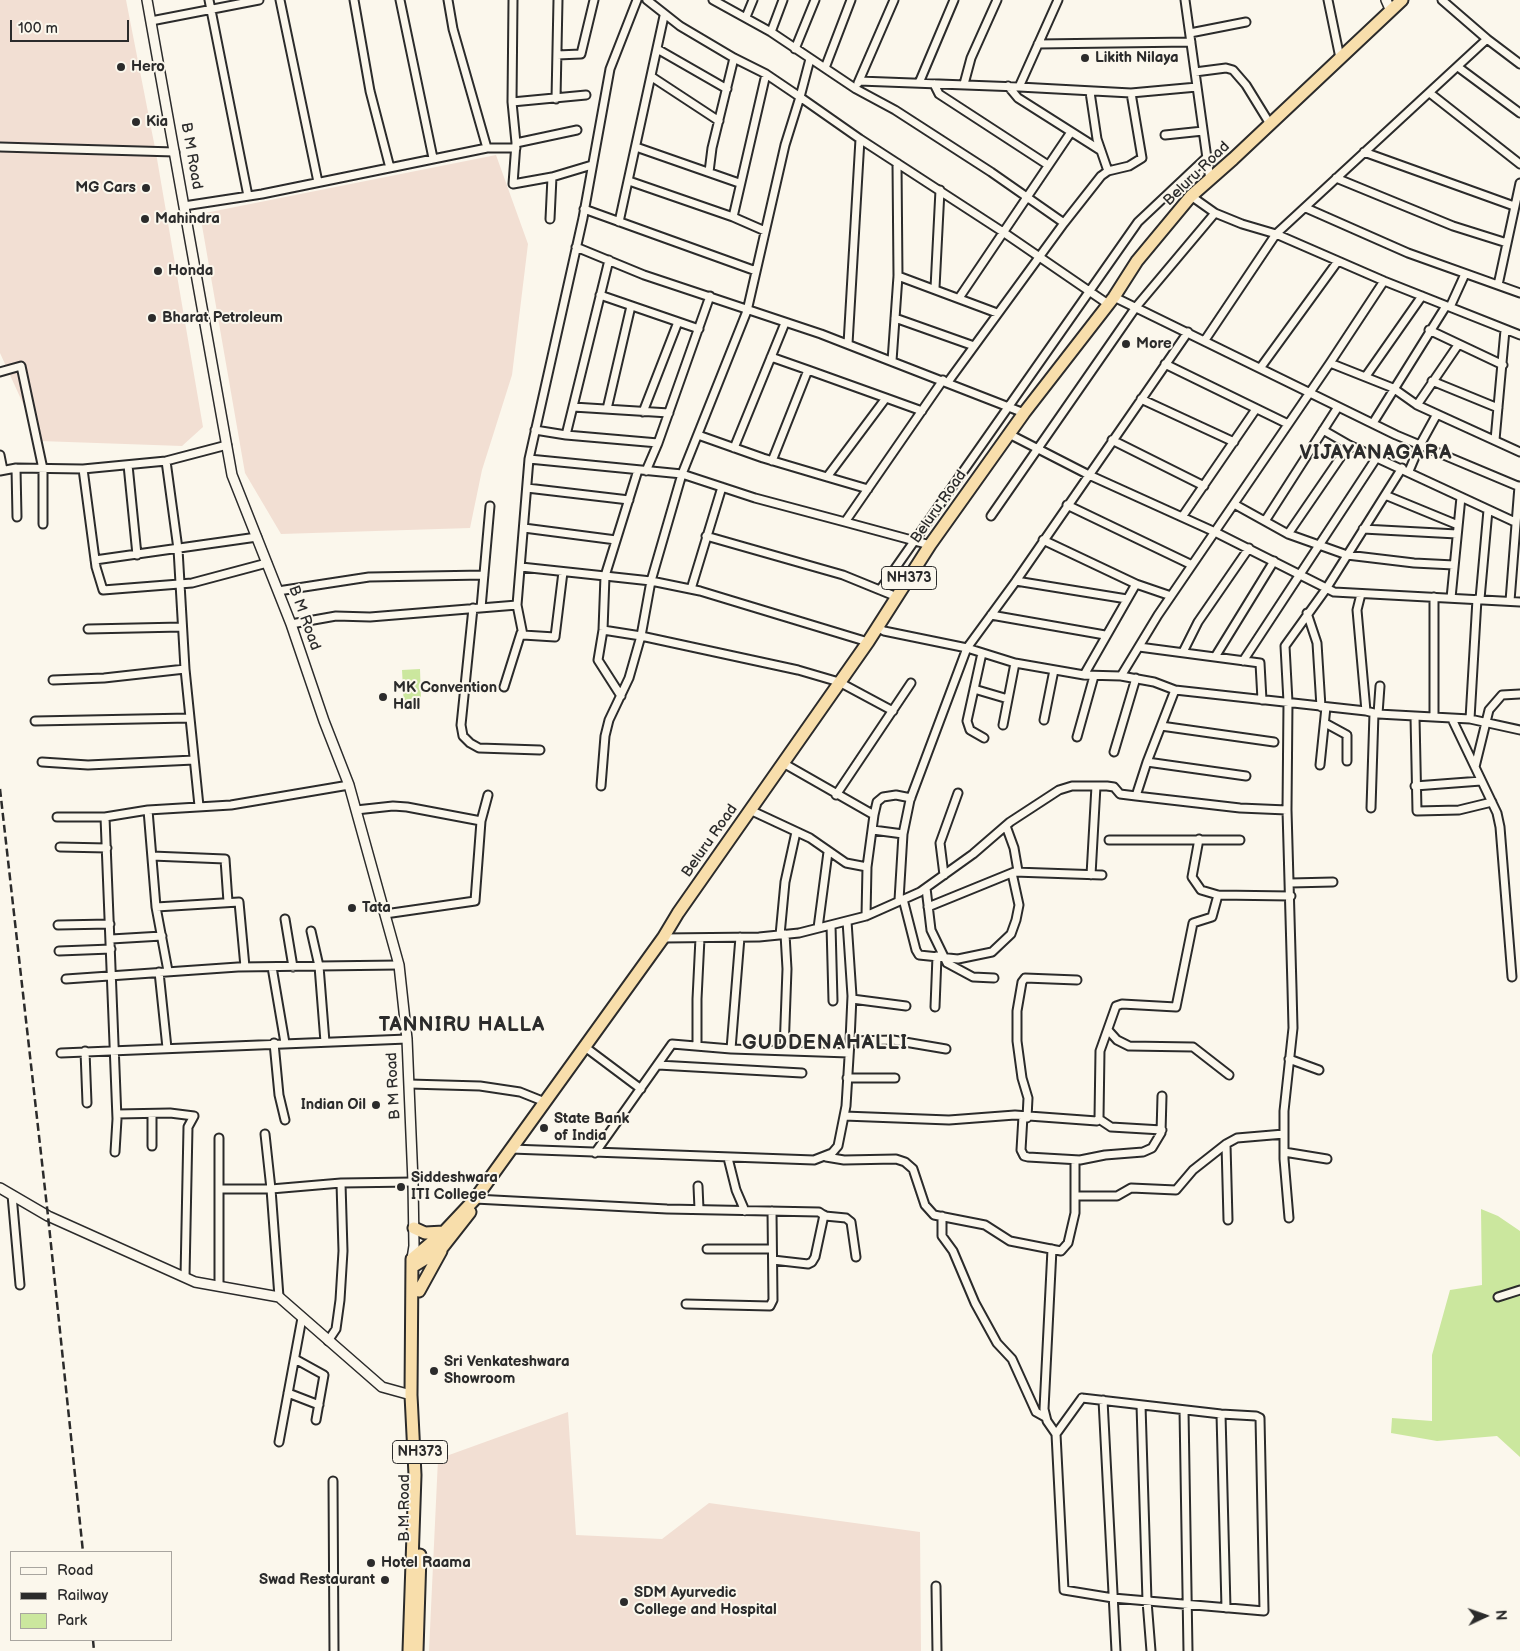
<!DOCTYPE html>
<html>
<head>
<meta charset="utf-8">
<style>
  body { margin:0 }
  #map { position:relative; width:1520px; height:1651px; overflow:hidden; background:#fbf7ec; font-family:"Balsamiq Sans",sans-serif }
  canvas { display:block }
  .legend { position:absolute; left:10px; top:1551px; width:162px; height:90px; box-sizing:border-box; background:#fbf7ec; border:1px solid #a8a59f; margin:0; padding:6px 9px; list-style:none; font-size:15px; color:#2b2b2b }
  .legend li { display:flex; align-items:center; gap:10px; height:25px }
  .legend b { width:25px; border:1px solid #a8a59f }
  .north { position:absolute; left:1460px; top:1591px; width:50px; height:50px; -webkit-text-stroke:4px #fbf7ec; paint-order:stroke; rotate:87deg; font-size:14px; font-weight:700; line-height:20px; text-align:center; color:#2b2b2b }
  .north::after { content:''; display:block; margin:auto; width:18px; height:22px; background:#2b2b2b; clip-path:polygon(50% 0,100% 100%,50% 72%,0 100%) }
  .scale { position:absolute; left:10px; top:20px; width:119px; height:22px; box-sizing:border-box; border:2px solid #2b2b2b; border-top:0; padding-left:6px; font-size:15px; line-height:18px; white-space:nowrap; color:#2b2b2b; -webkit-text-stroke:4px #fbf7ec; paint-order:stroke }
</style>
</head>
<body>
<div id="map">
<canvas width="1520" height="1651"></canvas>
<ul class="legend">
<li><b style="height:6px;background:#fbf7ec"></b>Road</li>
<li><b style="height:6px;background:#2b2b2b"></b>Railway</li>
<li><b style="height:14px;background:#cbe79e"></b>Park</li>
</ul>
<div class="north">N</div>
<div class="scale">100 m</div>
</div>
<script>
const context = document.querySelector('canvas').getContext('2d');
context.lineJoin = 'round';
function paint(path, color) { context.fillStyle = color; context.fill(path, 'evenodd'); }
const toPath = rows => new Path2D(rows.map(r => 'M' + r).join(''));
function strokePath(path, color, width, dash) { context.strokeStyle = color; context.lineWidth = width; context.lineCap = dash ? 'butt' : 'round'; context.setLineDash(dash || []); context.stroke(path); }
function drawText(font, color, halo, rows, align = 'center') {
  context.font = font + ' "Balsamiq Sans",sans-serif'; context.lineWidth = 4; context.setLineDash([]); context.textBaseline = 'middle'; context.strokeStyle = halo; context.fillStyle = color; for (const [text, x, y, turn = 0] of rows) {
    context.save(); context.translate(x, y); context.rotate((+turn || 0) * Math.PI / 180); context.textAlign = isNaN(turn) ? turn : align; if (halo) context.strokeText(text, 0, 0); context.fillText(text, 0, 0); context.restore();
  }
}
paint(toPath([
  [0,0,126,0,156,153,203,427,182,446,40,441,0,353],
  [496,155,528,244,512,375,482,470,470,528,281,534,245,473,200,214],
  [568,1412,576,1535,662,1539,709,1503,920,1532,921,1651,429,1651,438,1459]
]), '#f2dfd3');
paint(toPath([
  [420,669,421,700,415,705,404,706,402,670],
  [1481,1209,1498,1216,1520,1231,1520,1457,1497,1436,1437,1441,1391,1433,1392,1418,1432,1421,1432,1355,1450,1290,1482,1285]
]), '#cbe79e');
const minor = toPath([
  [209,0,248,196],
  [280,0,318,182],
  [354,0,370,91,390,168],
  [400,0,433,158],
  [513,0,512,102,516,143],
  [647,0,680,26,734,58,766,74,800,97,785,145,747,311,682,474,651,581,700,591,868,642],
  [713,0,771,32,856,89,895,110,991,172,1064,223,948,382],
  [1058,0,1019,87,1131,93,1197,87],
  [1185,0,1210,180],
  [1328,0,1340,58],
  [746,17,753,0],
  [151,21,259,0],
  [771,32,783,0],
  [1190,33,1246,22],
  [1487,39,1520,64],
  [1038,44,1191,42],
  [795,49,815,0],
  [659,50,727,89],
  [557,55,581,54,594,0],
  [810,59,800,97,860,139,1003,232,1108,304],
  [1458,67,1520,113],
  [825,68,851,0],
  [1195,72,1226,68,1233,70,1246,85,1270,124],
  [652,77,719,121],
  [859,81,1019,87],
  [858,83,894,0],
  [919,83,954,0],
  [934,84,939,94,1048,165],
  [964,84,971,58,997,0],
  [1008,86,1018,98,1100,150],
  [1090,92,1097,139,1108,171],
  [1431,94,1520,164],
  [556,99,558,0],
  [512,102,586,95],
  [577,130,516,143,513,184,552,177,592,165],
  [1165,135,1203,131],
  [0,147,175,152],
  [636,147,739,183],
  [487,148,516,148],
  [1364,152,1514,206],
  [709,172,712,148,734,58],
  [1336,178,1453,226,1507,243],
  [629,181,733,217,765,231],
  [1191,196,1215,213,1242,224,1276,234,1384,281,1520,335],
  [184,206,262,194,487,148,453,29,448,0],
  [1306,208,1408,253,1520,293],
  [584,209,756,271],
  [733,217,766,74],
  [550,219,552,177],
  [619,222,664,16],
  [1064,223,1101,176,1108,171,1129,166,1142,158,1131,93],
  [576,247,644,275,821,334,1024,413],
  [898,276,997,313],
  [1498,285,1520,183],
  [935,288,940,190],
  [600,295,699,329],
  [1114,297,1396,435,1520,487],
  [959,298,1071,132],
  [1450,307,1465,274],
  [895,318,974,346],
  [1429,330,1503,365],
  [1205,340,1276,234,1487,39,1442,0],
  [848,344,860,139],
  [771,357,808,370,772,461],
  [892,361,898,276,897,163],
  [1330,363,1393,388,1417,405,1520,452],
  [1165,364,1288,424],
  [1261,367,1338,261],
  [808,370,886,398],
  [0,372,21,366,43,469,43,524],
  [1366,376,1422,296],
  [1432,381,1498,408],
  [1141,399,1234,442],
  [1417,405,1458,345],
  [573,407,669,413],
  [607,409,631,306],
  [643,412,678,322],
  [1373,423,1446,306],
  [535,430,566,435,658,443],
  [1323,430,1349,445,1515,522],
  [1009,434,1089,475,1215,532,1334,592,1520,602],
  [566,435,609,260],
  [698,435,763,458,827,477,886,398,922,411],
  [1112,440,1204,486],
  [1495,440,1505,330],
  [734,448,785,323],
  [0,455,3,470],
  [529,459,682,474,755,498,845,522],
  [166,461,178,549,185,669],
  [128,465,137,555],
  [16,468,17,517],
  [83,469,96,567,103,590,192,583,267,563],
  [0,471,16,468,83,469,166,461,227,445],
  [646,471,658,443,710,296],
  [1409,471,1420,445,1437,414],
  [827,477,868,489],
  [527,488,629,500],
  [1385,495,1458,525],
  [1234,504,1288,534,1347,555,1414,563,1454,565],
  [1067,505,1192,565],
  [991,516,1136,307,1215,213],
  [1182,517,1256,409],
  [1265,521,1338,407],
  [524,528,616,540],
  [1363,529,1457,534],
  [1288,534,1349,445],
  [706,536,843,575,897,597],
  [1043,540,1136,584,1084,675],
  [930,545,845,522,943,380],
  [95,560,257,537],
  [521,567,605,576,603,630,598,660,621,696],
  [1016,581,1127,599],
  [1136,584,1171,596],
  [691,589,722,487],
  [880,590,1138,222,1207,157],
  [278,591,369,577,484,575],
  [1361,594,1357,610,1366,711],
  [1451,598,1461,497],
  [1480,599,1488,510],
  [1510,601,1519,486],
  [517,605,523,635,555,637,563,572],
  [473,608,461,725,463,736,470,743,479,748,540,750],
  [481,608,490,506],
  [1307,613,1317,643,1321,707],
  [991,615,1105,635],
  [291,624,336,616,370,617,517,605,529,459,583,218,610,69,637,0],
  [877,627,884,631,967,648,1015,663,1084,675,1121,676,1154,682,1175,690,1366,711,1378,714,1470,719,1520,730],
  [88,629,182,627],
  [603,630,641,636,798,670,839,682,893,711],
  [1139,647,1260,663,1262,700],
  [1183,652,1198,622,1249,548],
  [982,653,967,721,970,730,984,738],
  [1215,657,1274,561],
  [1243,661,1377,457],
  [1121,676,1158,615,1330,363,1384,281],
  [53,680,104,678,185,669,199,806],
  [504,687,521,633],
  [974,689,1008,699],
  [1378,714,1380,686],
  [1415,717,1417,811,1459,810,1492,802],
  [1434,717,1434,597],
  [1452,719,1497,813,1500,827,1512,977],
  [1470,719,1477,599],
  [1044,720,1054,670],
  [35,721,190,718],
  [1325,723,1347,735,1347,761],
  [1003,725,1015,663],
  [1161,726,1274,742],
  [1077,737,1094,676],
  [1114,752,1136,678],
  [42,762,88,765,194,760],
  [1147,762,1246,776],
  [783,763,874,815,867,867,866,916],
  [1320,765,1326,707],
  [1475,767,1489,710,1502,695,1520,694],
  [601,786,605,736,609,720,629,678,641,636,651,581,605,576,638,470],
  [1415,786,1481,781],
  [836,795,911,683],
  [1136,796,1147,762,1175,690],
  [1371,808,1374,713],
  [356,810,393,806,407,807,481,821],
  [750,810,810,838,846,863,867,867],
  [874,815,877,802,883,797,896,795,911,798],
  [57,817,105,817,148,810],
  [105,817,117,1119,115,1152],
  [1006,826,1014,848,1018,871],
  [873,830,903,834],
  [1199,839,1192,877,1201,890,1218,895,1291,896],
  [1109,840,1240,840],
  [60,847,107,848],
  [152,856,225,859,228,902],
  [944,875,940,843,958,793],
  [1091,875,1096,786],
  [1290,883,1333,882],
  [926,888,931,930,947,963,973,977,994,978],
  [903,899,916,950,919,955,958,959,992,952,1011,934,1016,920,1019,905,1012,873],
  [899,900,903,834,910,800,967,648,1016,581,1188,332],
  [156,907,239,902,245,967],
  [928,907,1014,872,1102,875],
  [385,914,475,901,481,821,488,795],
  [285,919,293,967],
  [58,925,110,924],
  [831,925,833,1001],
  [818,928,828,852],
  [311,931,319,966,325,1042],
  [780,935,785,882,796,832],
  [663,938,759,937,799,933,866,916,920,892,973,854,1010,822,1059,790,1072,786,1107,786,1114,787,1120,794,1136,796,1240,808,1287,810],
  [111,939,162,936],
  [59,951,111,949],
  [272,967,285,1043],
  [168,971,156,907,148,810,231,805,349,785],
  [159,972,167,1048],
  [66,979,238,967,399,965],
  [852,999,906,1006],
  [935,1007,937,956],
  [1108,1030,1117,1040,1129,1046,1193,1047,1229,1075],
  [850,1041,893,1040,946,1049],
  [274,1043,279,1095,285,1120],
  [697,1046,697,999,700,938],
  [585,1047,641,1089],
  [731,1049,740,937],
  [85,1051,87,1103],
  [784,1051,787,969,785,934],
  [61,1053,407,1039],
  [1289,1059,1319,1070],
  [658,1065,802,1073],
  [847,1078,895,1078],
  [409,1084,480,1086,520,1092,545,1102],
  [117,1114,170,1113,194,1116,188,1127,185,1277],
  [152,1114,152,1146],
  [844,1116,949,1120,1015,1115,1097,1121,1099,1118,1100,1051,1116,1006,1122,1004,1176,1007,1193,923,1212,917,1218,895],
  [1023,1116,1021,1150,1024,1156,1028,1157,1080,1160,1105,1155,1143,1152,1152,1148,1161,1133,1162,1096],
  [1027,1118,1028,1098,1022,1078,1017,1041,1017,1011,1022,982,1025,978,1077,980],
  [1099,1119,1111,1127,1162,1130],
  [511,1149,814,1160,832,1153,838,1146,846,1106,850,1041,852,996,847,921],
  [1284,1152,1327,1159],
  [595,1153,672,1044,731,1049,849,1053],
  [826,1157,844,1160,896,1159,905,1162,913,1169,925,1205,934,1215,985,1225,1010,1241,1061,1251,1068,1243,1075,1213,1075,1160],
  [728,1158,736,1190,745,1211],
  [698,1186,699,1209],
  [219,1189,271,1189,265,1134],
  [12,1195,20,1285],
  [1075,1196,1117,1196,1131,1188,1176,1190,1193,1170,1226,1144],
  [475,1199,667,1209,819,1212,825,1216,846,1218,851,1222,856,1257],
  [942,1216,942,1236,953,1251,975,1303,997,1343,1012,1359,1036,1412,1045,1417],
  [1289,1218,1284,1159,1284,1111,1293,1028,1292,988,1287,810,1288,702,1285,646,1326,589,1402,468],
  [1228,1220,1226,1144,1237,1138,1284,1134],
  [707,1249,772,1249],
  [1052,1249,1044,1409,1047,1421,1056,1434],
  [773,1260,808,1264,812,1262,815,1257,824,1215],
  [219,1286,219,1138],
  [279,1297,271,1189,341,1183],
  [1498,1297,1520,1290],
  [686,1304,770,1306,773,1300,772,1211],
  [328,1341,336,1329,340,1300,343,1251,341,1183,413,1182],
  [295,1359,324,1375,316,1420],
  [288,1393,319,1405],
  [1082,1398,1221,1414,1256,1416,1260,1418,1264,1611,1113,1598,1064,1590,1056,1434,1082,1398],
  [1103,1400,1116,1651],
  [1141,1405,1147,1601,1151,1651],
  [1184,1410,1188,1651],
  [1221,1414,1226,1608],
  [279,1442,302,1318],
  [333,1481,334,1651],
  [936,1586,937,1651]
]);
const tertiary = toPath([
  [147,0,232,475,291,624,324,721,349,785,399,965,407,1039,413,1182,414,1246,412,1259],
  [1386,0,1390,9]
]);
const secondary = toPath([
  [0,1188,48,1216,195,1282,279,1297,382,1387,411,1395]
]);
const trunk = toPath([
  [414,1228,425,1233,444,1232],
  [412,1267,441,1249,470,1212],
  [419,1291,441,1251],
  [409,1651,415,1475,411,1395,412,1259,444,1232,475,1199,663,938,678,913,868,642,930,545,1024,413,1114,297,1137,261,1191,196,1233,159,1402,0],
  [417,1651,420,1555]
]);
strokePath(minor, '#2b2b2b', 11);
strokePath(tertiary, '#2b2b2b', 12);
strokePath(secondary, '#2b2b2b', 12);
strokePath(trunk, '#2b2b2b', 15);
strokePath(minor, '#fbf7ec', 7);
strokePath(tertiary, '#fbf7ec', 9);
strokePath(secondary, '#fbf7ec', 9);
strokePath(trunk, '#f8deab', 11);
strokePath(toPath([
  [0,789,48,1216,83,1552],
  [93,1640,94,1651]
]), '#2b2b2b', 2.5, [8, 4]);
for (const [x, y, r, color] of [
  [1085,58,5,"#2b2b2b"],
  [121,67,5,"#2b2b2b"],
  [136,122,5,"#2b2b2b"],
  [146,188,5,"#2b2b2b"],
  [145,219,5,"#2b2b2b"],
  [158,271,5,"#2b2b2b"],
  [152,318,5,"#2b2b2b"],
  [1126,344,5,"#2b2b2b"],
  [383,697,5,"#2b2b2b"],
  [352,908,5,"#2b2b2b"],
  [376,1105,5,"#2b2b2b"],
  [544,1128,5,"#2b2b2b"],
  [401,1187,5,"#2b2b2b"],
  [434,1371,5,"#2b2b2b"],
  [371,1563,5,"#2b2b2b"],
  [385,1580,5,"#2b2b2b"],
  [624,1602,5,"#2b2b2b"]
]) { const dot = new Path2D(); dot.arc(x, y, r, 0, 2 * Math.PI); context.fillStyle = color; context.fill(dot); strokePath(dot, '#fbf7ec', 2); }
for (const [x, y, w] of [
  [909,578,55],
  [420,1452,55]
]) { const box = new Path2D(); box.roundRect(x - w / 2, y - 11.5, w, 23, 4); context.fillStyle = '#fbf7ec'; context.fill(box); strokePath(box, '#2b2b2b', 1); }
drawText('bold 14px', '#2b2b2b', null, [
  ["NH373",909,578],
  ["NH373",420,1452]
]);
drawText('bold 15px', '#2b2b2b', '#fbf7ec', [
  ["Likith Nilaya",1095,58],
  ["Hero",131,67],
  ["Kia",146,122],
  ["MG Cars",136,188,"right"],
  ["Mahindra",155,219],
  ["Honda",168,271],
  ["Bharat Petroleum",162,318],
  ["More",1136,344],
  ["MK Convention",393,688],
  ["Hall",393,705],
  ["Tata",362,908],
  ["Indian Oil",366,1105,"right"],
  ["State Bank",554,1119],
  ["of India",554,1136],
  ["Siddeshwara",411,1178],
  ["ITI College",411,1195],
  ["Sri Venkateshwara",444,1362],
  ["Showroom",444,1379],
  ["Hotel Raama",381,1563],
  ["Swad Restaurant",375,1580,"right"],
  ["SDM Ayurvedic",634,1593],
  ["College and Hospital",634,1610]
], 'left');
drawText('15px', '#2b2b2b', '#fbf7ec', [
  ["B M Road",191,156,80],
  ["Beluru Road",1197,174,-44],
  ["Beluru Road",939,507,-55],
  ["B M Road",304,618,70],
  ["Beluru Road",710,841,-55],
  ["B M Road",394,1086,-93],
  ["B M Road",405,1508,-90]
]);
context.letterSpacing = '1px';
drawText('bold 20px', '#2b2b2b', '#fbf7ec', [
  ["VIJAYANAGARA",1376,454],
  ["TANNIRU HALLA",462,1026],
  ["GUDDENAHALLI",825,1044]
]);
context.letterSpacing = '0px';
</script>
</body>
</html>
